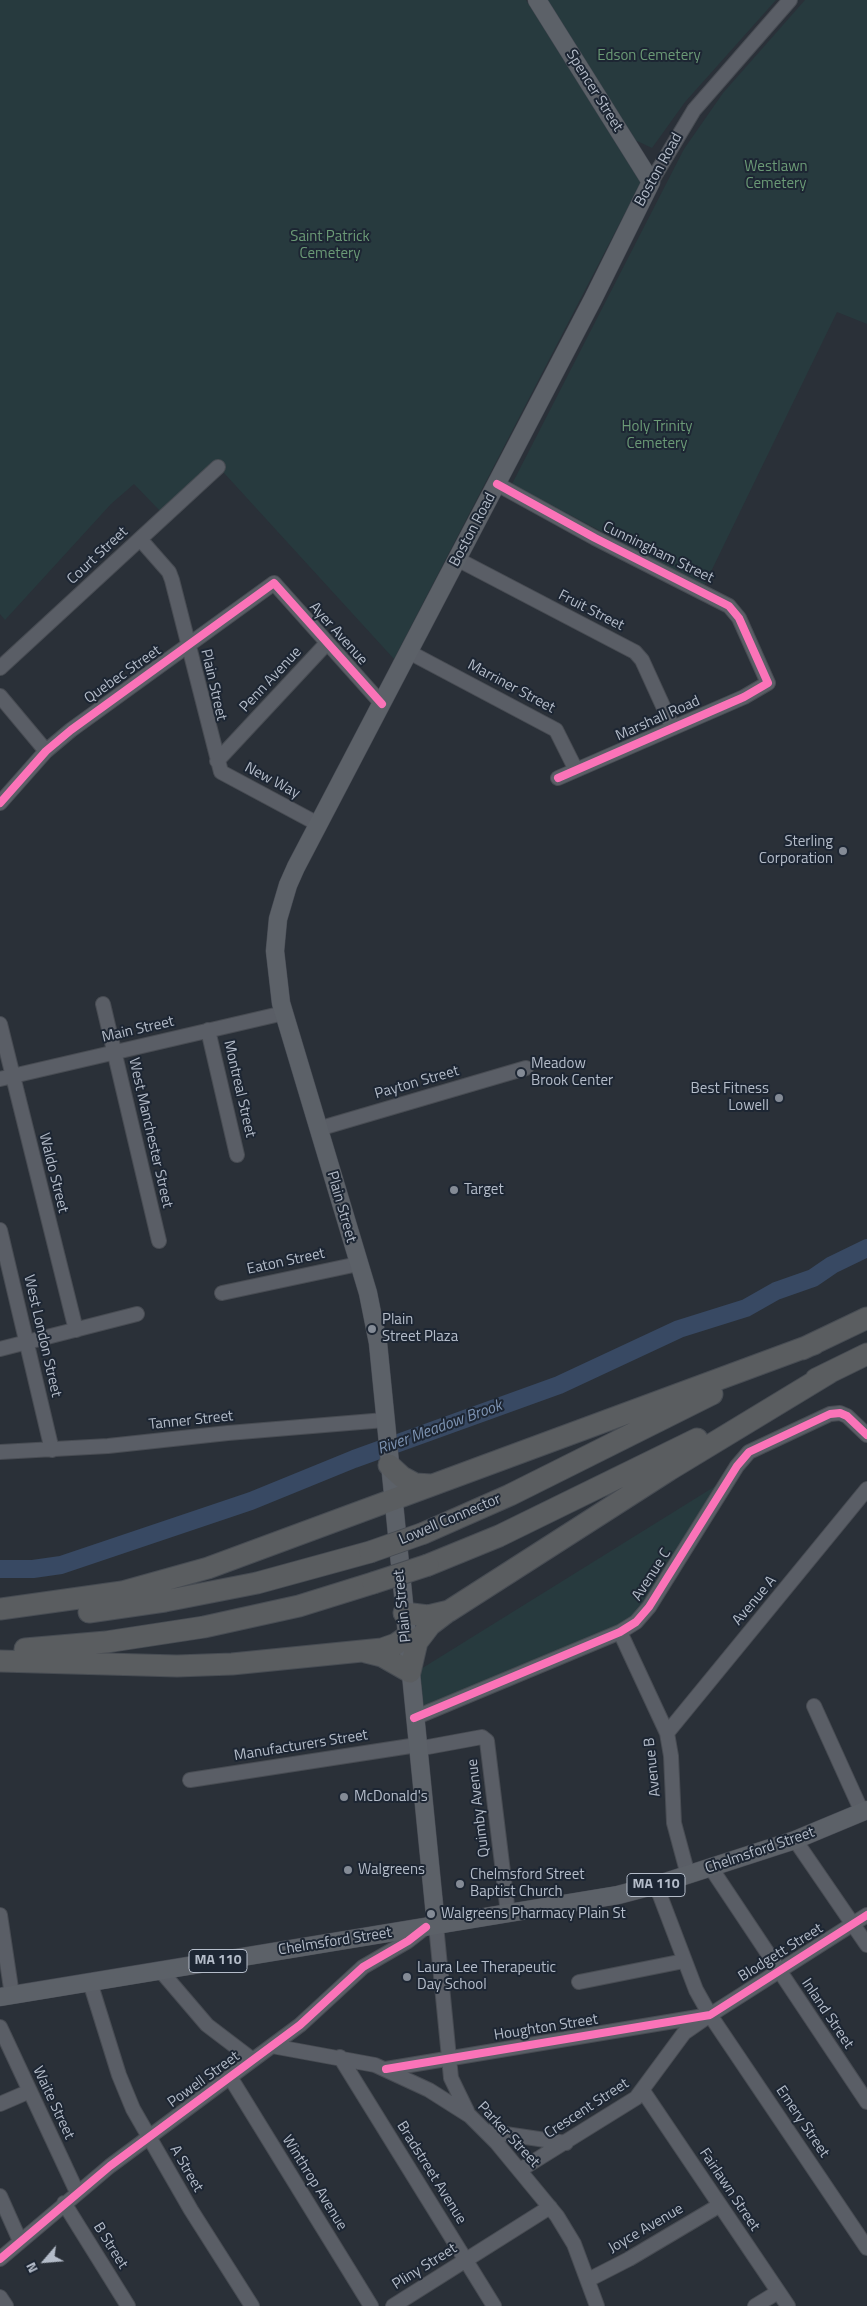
<!DOCTYPE html>
<html>
<head>
<meta charset="utf-8">
<style>
  body { margin:0 }
  #map { position:relative; width:867px; height:2306px; overflow:hidden; background:#2a3038; font-family:"Titillium Web",sans-serif }
  canvas { display:block }
  .north { position:absolute; left:20px; top:2236px; width:50px; height:50px; -webkit-text-stroke:4px #1d2633; paint-order:stroke; rotate:243deg; font-size:14px; font-weight:700; line-height:20px; text-align:center; color:#b4bcc9 }
  .north::after { content:''; display:block; margin:auto; width:18px; height:22px; background:#b4bcc9; clip-path:polygon(50% 0,100% 100%,50% 72%,0 100%) }
</style>
</head>
<body>
<div id="map">
<canvas width="867" height="2306"></canvas>
<div class="north">N</div>
</div>
<script>
const context = document.querySelector('canvas').getContext('2d');
context.lineJoin = 'round';
function paint(path, color) { context.fillStyle = color; context.fill(path, 'evenodd'); }
const toPath = rows => new Path2D(rows.map(r => 'M' + r).join(''));
function strokePath(path, color, width, dash) { context.strokeStyle = color; context.lineWidth = width; context.lineCap = dash ? 'butt' : 'round'; context.setLineDash(dash || []); context.stroke(path); }
function drawText(font, color, halo, rows, align = 'center') {
  context.font = font + ' "Titillium Web",sans-serif'; context.lineWidth = 4; context.setLineDash([]); context.textBaseline = 'middle'; context.strokeStyle = halo; context.fillStyle = color; for (const [text, x, y, turn = 0] of rows) {
    context.save(); context.translate(x, y); context.rotate((+turn || 0) * Math.PI / 180); context.textAlign = isNaN(turn) ? turn : align; if (halo) context.strokeText(text, 0, 0); context.fillText(text, 0, 0); context.restore();
  }
}
paint(toPath([
  [0,0,526,0,641,182,394,659,214,462,161,512,134,484,111,504,5,620,0,614],
  [547,0,776,0,685,102,652,148,635,140],
  [805,0,867,0,867,324,837,312,704,586,512,484,684,149,723,93],
  [730,1477,643,1615,414,1718,416,1672]
]), '#273a3e');
strokePath(toPath([
  [0,1569,33,1569,61,1565,251,1501,354,1459,559,1385,679,1329,746,1308,776,1291,813,1278,832,1265,867,1248]
]), '#384963', 18);
const minor = toPath([
  [651,182,694,110,790,0],
  [497,484,595,538,729,606,739,618,768,683,744,697,558,778],
  [140,539,169,572,172,580,221,772,318,824],
  [457,559,635,652,642,660,673,728],
  [409,652,556,730,576,770],
  [0,668,218,467],
  [0,696,46,751],
  [217,761,327,643],
  [0,803,46,751,71,730,274,583,382,704],
  [103,1004,159,1241],
  [0,1024,76,1330],
  [208,1030,237,1155],
  [0,1079,284,1013],
  [318,1129,526,1068],
  [0,1230,52,1450],
  [222,1293,358,1264],
  [0,1349,137,1314],
  [0,1452,108,1446,228,1433,385,1420],
  [620,1632,667,1733,671,1756,674,1823,688,1875],
  [814,1706,862,1812],
  [414,1718,620,1632,636,1622,649,1607,737,1466,749,1452,830,1414,840,1413,847,1416,867,1435],
  [667,1733,867,1489],
  [417,1749,482,1737,487,1741,508,1913],
  [190,1780,417,1745],
  [795,1840,867,1945],
  [711,1868,867,2102],
  [0,1915,12,1995],
  [436,1925,451,2078,467,2111],
  [160,1970,207,2025,253,2060],
  [90,1982,119,2075,133,2109,191,2210,252,2306],
  [579,1982,684,1961],
  [710,2015,867,2248],
  [0,2027,77,2192],
  [272,2046,375,2065,429,2090,470,2116,496,2142,557,2216,574,2244,597,2306],
  [340,2057,494,2306],
  [386,2069,710,2015,867,1915],
  [230,2077,371,2306],
  [643,2091,788,2306],
  [0,2104,30,2091],
  [485,2131,566,2143],
  [520,2170,636,2098,684,2033,710,2015,696,1990,656,1885],
  [0,2196,20,2241],
  [64,2203,128,2306],
  [0,2259,110,2166,300,2025,363,1967,408,1941,426,1927],
  [588,2280,629,2259,720,2205],
  [0,2297,6,2306],
  [393,2306,550,2207],
  [755,2306,778,2292]
]);
const major = toPath([
  [436,1925,378,1343,368,1293,281,1003,275,951,278,919,288,885,296,867,593,299,651,182,537,0],
  [0,1997,618,1895,656,1885,795,1840,867,1810]
]);
const highway = toPath([
  [802,1349,867,1318],
  [816,1379,867,1354],
  [389,1465,402,1477,415,1484,432,1485],
  [424,1533,510,1495,712,1394],
  [428,1565,499,1536,697,1439],
  [0,1609,122,1592,208,1568,814,1344],
  [89,1612,165,1601,257,1583,370,1552],
  [404,1613,428,1616,449,1611,669,1470,829,1373],
  [25,1649,106,1642,204,1627,299,1606,373,1583],
  [366,1652,382,1656,410,1672,417,1642,430,1625,447,1612],
  [0,1661,177,1666,232,1664,382,1649,396,1644,406,1637]
]);
strokePath(minor, '#484c53', 16);
strokePath(major, '#484c55', 19);
strokePath(highway, '#474c53', 23);
strokePath(minor, '#5a5e66', 14);
strokePath(major, '#5c6168', 18);
strokePath(highway, '#5a5d60', 21);
const highwayBridge = toPath([
  [370,1552,424,1533],
  [373,1583,428,1565]
]);
strokePath(highwayBridge, '#474c53', 23, []);
strokePath(highwayBridge, '#5a5d60', 21);
strokePath(toPath([
  [497,484,595,538,729,606,739,618,768,683,744,697,558,778],
  [0,803,46,751,71,730,274,583,382,704],
  [414,1718,620,1632,636,1622,649,1607,737,1466,749,1452,830,1414,840,1413,847,1416,867,1435],
  [386,2069,710,2015,867,1915],
  [0,2259,110,2166,300,2025,363,1967,408,1941,426,1927]
]), '#fb73b8', 8);
for (const [x, y, r, color] of [
  [843,851,5,"#848b96"],
  [521,1073,5,"#848b96"],
  [779,1098,5,"#848b96"],
  [454,1190,5,"#848b96"],
  [372,1329,5,"#848b96"],
  [344,1797,5,"#848b96"],
  [348,1870,5,"#848b96"],
  [460,1884,5,"#848b96"],
  [431,1914,5,"#848b96"],
  [407,1977,5,"#848b96"]
]) { const dot = new Path2D(); dot.arc(x, y, r, 0, 2 * Math.PI); context.fillStyle = color; context.fill(dot); strokePath(dot, '#1d2633', 2); }
for (const [x, y, w] of [
  [656,1885,58],
  [218,1961,58]
]) { const box = new Path2D(); box.roundRect(x - w / 2, y - 11.5, w, 23, 4); context.fillStyle = '#1d2633'; context.fill(box); strokePath(box, '#b4bcc9', 1); }
drawText('bold 14px', '#b4bcc9', null, [
  ["MA 110",656,1885],
  ["MA 110",218,1961]
]);
drawText('15px', '#6b9a76', '#1d2633', [
  ["Edson Cemetery",649,56],
  ["Westlawn",776,167],
  ["Cemetery",776,184],
  ["Saint Patrick",330,237],
  ["Cemetery",330,254],
  ["Holy Trinity",657,427],
  ["Cemetery",657,444]
]);
drawText('15px', '#b4bcc9', '#1d2633', [
  ["Spencer Street",594,91,58],
  ["Boston Road",659,170,-61],
  ["Boston Road",473,530,-62],
  ["Cunningham Street",658,553,26],
  ["Court Street",98,556,-43],
  ["Fruit Street",591,611,27],
  ["Ayer Avenue",338,634,48],
  ["Quebec Street",123,675,-35],
  ["Penn Avenue",271,680,-47],
  ["Plain Street",213,685,77],
  ["Marriner Street",511,687,28],
  ["Marshall Road",658,719,-24],
  ["New Way",272,781,28],
  ["Main Street",138,1030,-13],
  ["Payton Street",417,1083,-16],
  ["Montreal Street",239,1089,77],
  ["West Manchester Street",150,1133,77],
  ["Waldo Street",53,1173,76],
  ["Plain Street",341,1207,74],
  ["Eaton Street",286,1262,-12],
  ["West London Street",42,1336,77],
  ["Tanner Street",191,1421,-6],
  ["Lowell Connector",450,1520,-23],
  ["Avenue C",652,1575,-57],
  ["Avenue A",755,1601,-50],
  ["Plain Street",403,1606,-96],
  ["Manufacturers Street",301,1746,-9],
  ["Avenue B",653,1767,-96],
  ["Quimby Avenue",479,1808,-97],
  ["Chelmsford Street",760,1851,-19],
  ["Chelmsford Street",335,1942,-9],
  ["Blodgett Street",781,1953,-32],
  ["Inland Street",827,2014,56],
  ["Houghton Street",546,2028,-9],
  ["Powell Street",204,2080,-36],
  ["Waite Street",53,2103,65],
  ["Crescent Street",587,2109,-33],
  ["Emery Street",802,2122,56],
  ["Parker Street",508,2135,47],
  ["A Street",186,2169,60],
  ["Bradstreet Avenue",431,2173,58],
  ["Winthrop Avenue",314,2183,58],
  ["Fairlawn Street",729,2190,56],
  ["Joyce Avenue",646,2229,-30],
  ["B Street",110,2246,58],
  ["Pliny Street",425,2267,-32]
]);
drawText('15px', '#b4bcc9', '#1d2633', [
  ["Sterling",833,842,"right"],
  ["Corporation",833,859,"right"],
  ["Meadow",531,1064],
  ["Brook Center",531,1081],
  ["Best Fitness",769,1089,"right"],
  ["Lowell",769,1106,"right"],
  ["Target",464,1190],
  ["Plain",382,1320],
  ["Street Plaza",382,1337],
  ["McDonald's",354,1797],
  ["Walgreens",358,1870],
  ["Chelmsford Street",470,1875],
  ["Baptist Church",470,1892],
  ["Walgreens Pharmacy Plain St",441,1914],
  ["Laura Lee Therapeutic",417,1968],
  ["Day School",417,1985]
], 'left');
drawText('italic 16px', '#7c92b1', '#1d2633', [
  ["River Meadow Brook",440,1428,-20]
]);
</script>
</body>
</html>
